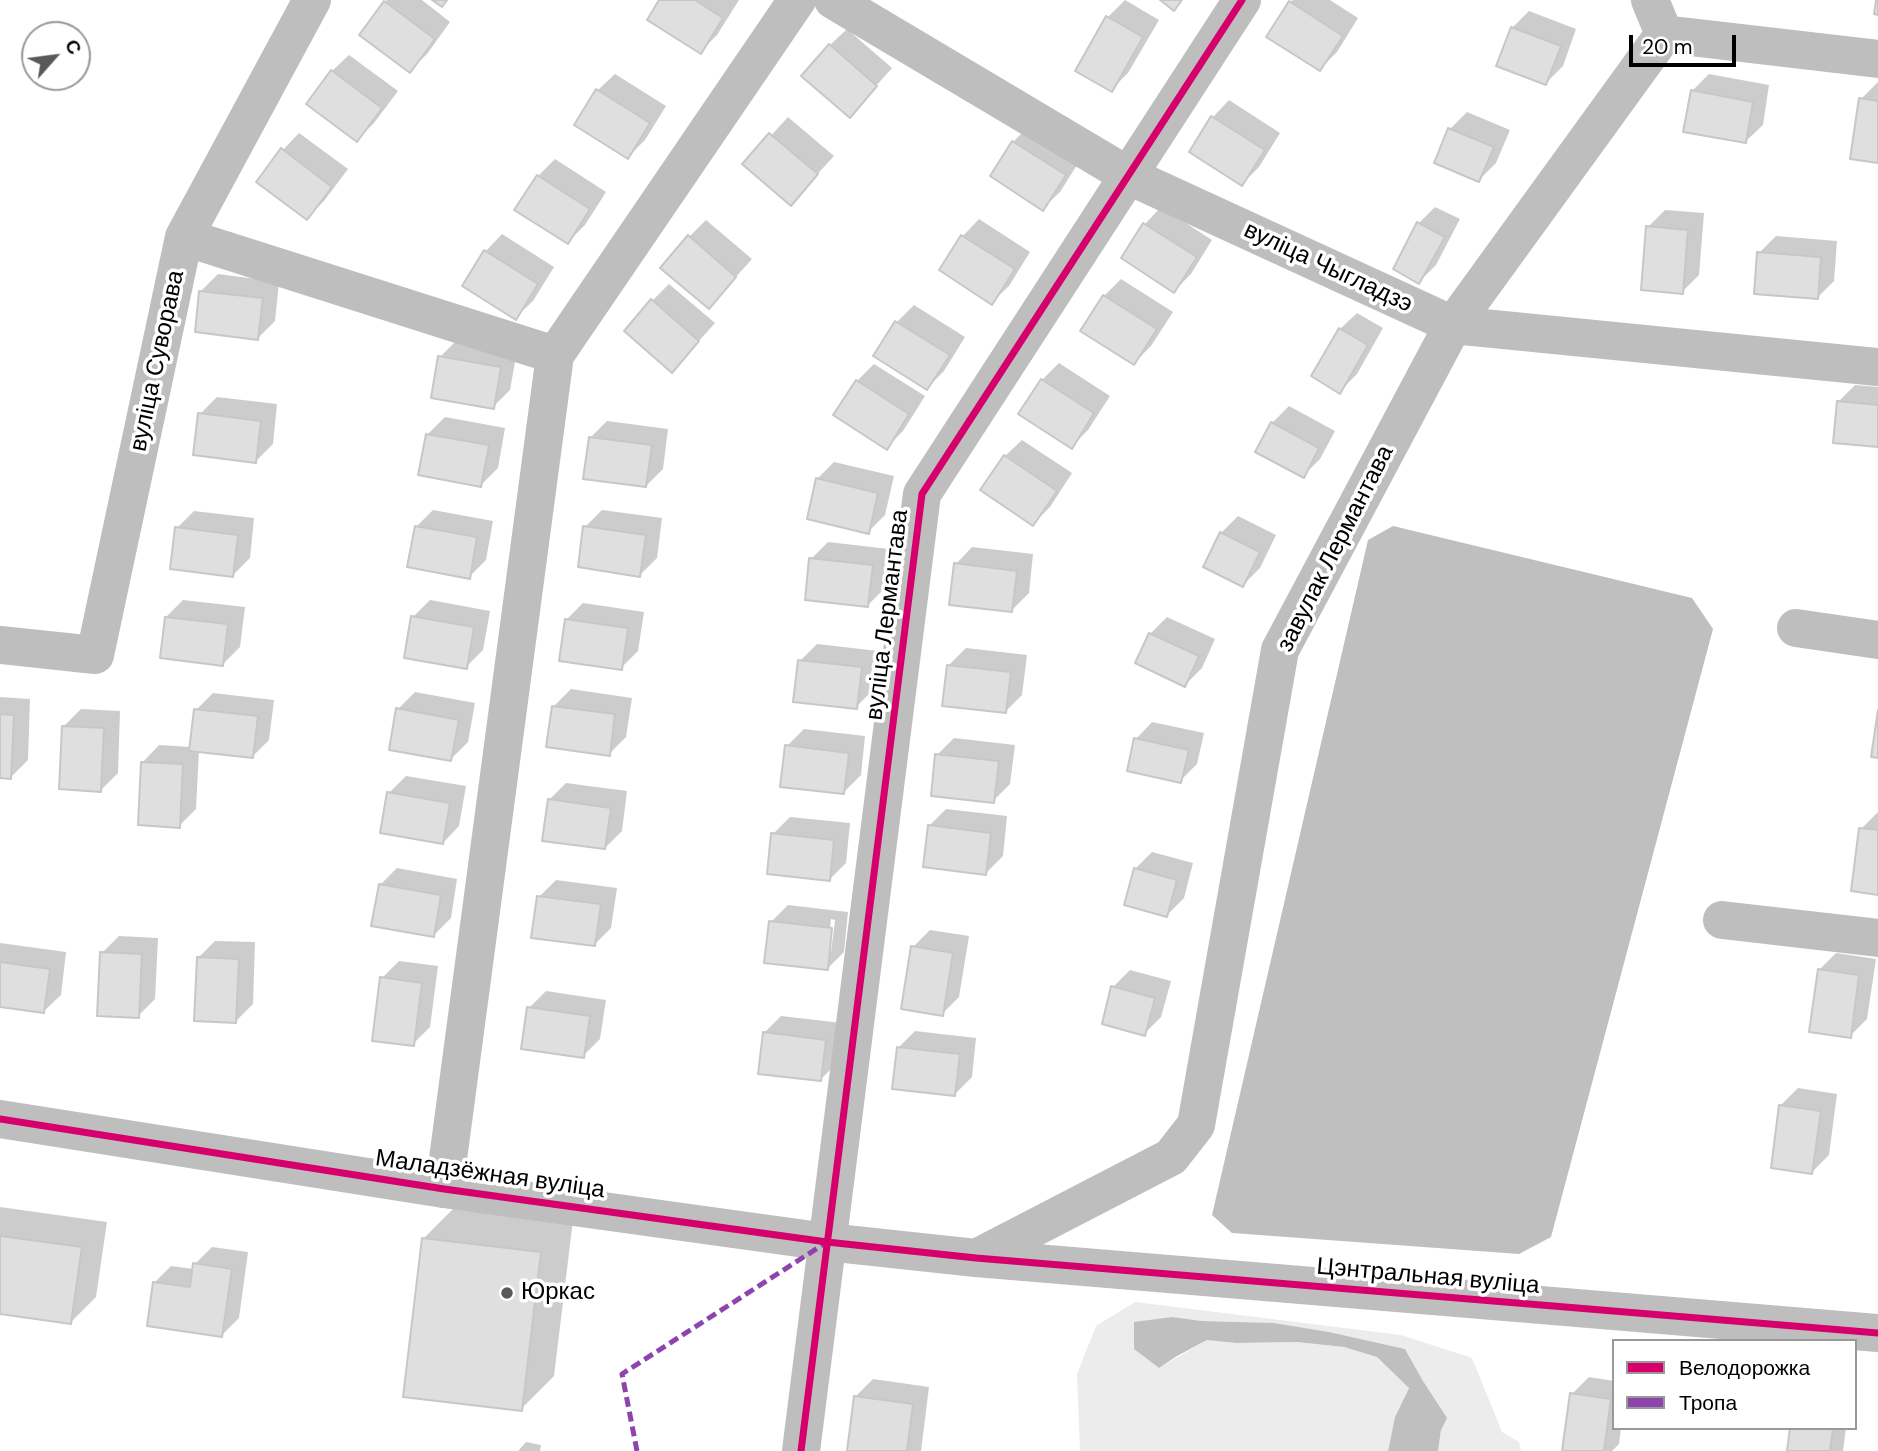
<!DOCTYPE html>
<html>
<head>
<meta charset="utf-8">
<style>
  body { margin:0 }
  #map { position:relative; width:1878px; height:1451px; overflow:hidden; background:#fff; font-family:"DM Sans",sans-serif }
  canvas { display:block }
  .legend { position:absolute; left:1612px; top:1339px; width:245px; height:91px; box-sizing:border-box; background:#fff; border:2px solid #999; margin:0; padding:9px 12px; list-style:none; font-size:21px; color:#000 }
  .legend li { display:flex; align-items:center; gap:14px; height:35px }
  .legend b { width:35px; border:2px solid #999 }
  .north { position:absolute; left:21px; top:21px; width:70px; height:70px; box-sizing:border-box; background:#fff; border:2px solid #999; border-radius:50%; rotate:62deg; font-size:19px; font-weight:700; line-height:28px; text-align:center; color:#000 }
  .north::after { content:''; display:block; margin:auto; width:24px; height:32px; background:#595959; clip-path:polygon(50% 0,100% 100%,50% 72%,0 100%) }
  .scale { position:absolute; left:1629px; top:35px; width:107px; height:32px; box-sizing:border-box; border:4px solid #000; border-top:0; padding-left:9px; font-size:21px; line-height:24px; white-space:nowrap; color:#000; -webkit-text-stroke:5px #fff; paint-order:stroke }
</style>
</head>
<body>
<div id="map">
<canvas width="1878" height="1451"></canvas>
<ul class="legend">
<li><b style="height:9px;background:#d6006c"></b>Велодорожка</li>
<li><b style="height:9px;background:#8e44ad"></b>Тропа</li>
</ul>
<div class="north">С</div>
<div class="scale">20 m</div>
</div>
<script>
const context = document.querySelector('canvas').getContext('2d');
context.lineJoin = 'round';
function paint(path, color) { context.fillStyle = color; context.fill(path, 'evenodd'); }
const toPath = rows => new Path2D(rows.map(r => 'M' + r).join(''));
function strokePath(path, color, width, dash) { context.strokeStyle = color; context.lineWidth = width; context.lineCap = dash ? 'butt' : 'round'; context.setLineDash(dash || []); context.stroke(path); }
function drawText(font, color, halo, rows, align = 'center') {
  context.font = font + ' "DM Sans",sans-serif'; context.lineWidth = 7; context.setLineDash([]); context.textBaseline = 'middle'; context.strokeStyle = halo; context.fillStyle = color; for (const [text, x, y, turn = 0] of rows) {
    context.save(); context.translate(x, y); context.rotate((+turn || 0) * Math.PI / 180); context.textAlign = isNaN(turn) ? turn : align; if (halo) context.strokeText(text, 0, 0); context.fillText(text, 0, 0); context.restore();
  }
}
paint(toPath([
  [1135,1302,1401,1335,1472,1358,1502,1432,1519,1442,1521,1451,1438,1451,1441,1430,1423,1381,1405,1349,1329,1332,1274,1323,1202,1321,1172,1317,1134,1323,1135,1349,1159,1368,1207,1340,1236,1343,1297,1342,1344,1347,1377,1357,1409,1387,1395,1417,1388,1451,1080,1451,1077,1374,1096,1326]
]), '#ececec');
paint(toPath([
  [1393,526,1692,598,1713,629,1551,1237,1519,1254,1232,1233,1212,1215,1368,540],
  [1172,1317,1202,1321,1274,1323,1329,1332,1405,1349,1423,1381,1447,1418,1441,1430,1438,1451,1388,1451,1395,1417,1409,1388,1377,1357,1344,1347,1297,1342,1236,1343,1207,1340,1177,1356,1159,1368,1134,1349,1134,1322]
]), '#bfbfbf');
paint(toPath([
  [387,0,422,0,450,22,427,54,410,71,385,2],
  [661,0,739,0,717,35,701,51],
  [1125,0,1159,20,1128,73,1111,90,1078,71,1108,17],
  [1293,0,1330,0,1358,18,1337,52,1320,69,1290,2],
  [1529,11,1576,29,1563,66,1546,83,1512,28],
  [847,29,892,68,850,115,830,45],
  [349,55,398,91,374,123,357,140,332,71],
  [615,74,666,106,645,140,628,157,598,90],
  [1709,74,1769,85,1763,125,1746,141,1692,91],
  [1878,82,1878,161,1861,99],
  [1229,100,1280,133,1259,167,1242,184,1213,117],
  [1467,112,1510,130,1496,163,1479,180,1436,162,1450,129],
  [788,117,834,156,790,204,745,164],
  [1030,125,1082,157,1060,192,1043,208,992,176,1013,142],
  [299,133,348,169,324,201,307,218,283,150],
  [555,159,606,192,585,225,568,242,517,210,538,176],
  [1161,207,1212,240,1191,274,1174,291,1145,224],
  [1435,207,1460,219,1436,265,1419,282,1418,224],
  [1665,210,1704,213,1699,275,1682,292,1648,227],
  [979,219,1030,252,1009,286,992,302,941,270,963,236],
  [706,220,752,259,709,307,689,237],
  [502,234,554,267,533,301,516,317,486,251],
  [1776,236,1837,241,1834,281,1817,298,1759,253],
  [218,274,279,282,275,321,258,338,201,291],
  [1121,279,1173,312,1151,346,1134,363,1104,296],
  [669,284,715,323,672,371,652,301],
  [914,305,965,337,944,371,927,388,875,355,897,322],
  [1357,313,1383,328,1357,374,1340,391,1340,329],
  [457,340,517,351,510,390,493,407,440,357],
  [1059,363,1110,396,1088,430,1071,447,1042,380],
  [874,364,925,396,903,431,886,448,857,381],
  [1855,385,1878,387,1878,445,1838,402],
  [217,397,277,404,273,444,256,461,200,414],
  [1289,406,1335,431,1320,459,1304,475,1272,423],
  [445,417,505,428,498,468,481,485,428,434],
  [607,421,668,429,663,469,646,486,590,438],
  [1022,440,1072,473,1050,507,1033,524,1005,456],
  [834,462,894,476,885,515,868,532,817,479],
  [433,510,493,521,486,560,469,577,416,527],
  [602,510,662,518,657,558,640,575,585,527],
  [194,511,254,518,250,558,233,575,177,528],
  [1238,516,1276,535,1260,568,1243,585,1221,533],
  [828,542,889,549,885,588,868,605,811,559],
  [972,547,1033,554,1029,593,1012,610,956,564],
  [183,600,245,607,240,647,223,664,166,617],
  [430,600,490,611,483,650,466,667,413,617],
  [583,603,644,612,638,651,621,668,566,620],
  [1167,617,1215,639,1202,668,1185,685,1150,634],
  [817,644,878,651,873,690,856,707,800,661],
  [966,648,1027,655,1022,695,1005,712,949,665],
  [571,689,632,698,626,737,609,754,554,706],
  [415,692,475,703,468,742,451,759,398,709],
  [213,693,274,700,269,740,252,757,199,750,196,809,179,826,143,762,159,745,191,747,196,710],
  [0,697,30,699,28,760,11,777,0,776],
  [81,709,120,711,118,773,101,790,64,726],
  [1152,722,1204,733,1197,764,1180,781,1136,739],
  [804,729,865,736,861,775,844,792,787,746],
  [954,738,1015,745,1010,784,993,801,937,755],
  [406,776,466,786,459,826,443,843,389,793],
  [566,783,627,791,622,831,605,848,549,800],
  [946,809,1007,816,1003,856,986,873,929,826],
  [1878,812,1878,893,1861,829],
  [790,817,850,823,846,863,829,880,773,834],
  [1152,852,1193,863,1184,898,1167,915,1135,869],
  [397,868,457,879,451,918,434,935,380,885],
  [556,880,617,888,611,928,594,945,539,897],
  [788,905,848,912,844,952,827,969,771,922],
  [831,919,835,920,831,952,828,952],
  [930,930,969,936,959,997,942,1014,913,947],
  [119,936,158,938,155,999,138,1016,102,953],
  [215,941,255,942,253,1004,236,1021,198,958],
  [0,943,66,952,61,995,44,1011,0,1006],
  [1836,953,1876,959,1867,1019,1850,1036,1819,970],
  [399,961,438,966,430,1027,413,1044,382,978],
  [1130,970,1171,981,1161,1017,1144,1034,1113,987],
  [546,991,606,1000,600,1039,583,1056,529,1008],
  [781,1016,842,1023,838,1062,821,1079,764,1033],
  [915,1031,976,1038,972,1077,955,1094,898,1048],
  [1798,1088,1837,1094,1829,1155,1812,1172,1781,1105],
  [457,1205,573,1220,554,1376,521,1409,424,1238],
  [0,1207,107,1222,96,1297,70,1323,0,1312],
  [212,1247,248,1252,239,1318,222,1335,154,1283,171,1266,194,1269,195,1264],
  [1589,1377,1614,1381,1614,1428,1621,1428,1619,1444,1612,1451,1563,1451,1572,1394],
  [873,1379,929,1387,921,1451,849,1451,856,1396],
  [1792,1428,1846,1428,1843,1451,1789,1451],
  [526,1442,541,1445,540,1451,518,1451]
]), '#0003');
const building = toPath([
  [432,0,447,0,442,7,432,0],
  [659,0,695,0,723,18,701,54,647,20,659,0],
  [1160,0,1182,0,1174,11,1160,0],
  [1876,0,1878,0,1878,15,1874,14,1876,0],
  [384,1,435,39,410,73,359,35,384,1],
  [1289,1,1343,36,1320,71,1266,37,1289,1],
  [1106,16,1143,37,1112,92,1075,71,1106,16],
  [1511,27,1561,46,1546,85,1496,66,1511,27],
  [829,44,877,86,850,118,801,76,829,44],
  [331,70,382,108,357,142,306,104,331,70],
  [596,89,650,123,628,159,574,125,596,89],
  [1691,90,1753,102,1746,143,1683,132,1691,90],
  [1859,98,1878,101,1878,163,1850,159,1859,98],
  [1211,116,1265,150,1242,186,1189,152,1211,116],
  [1448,128,1494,147,1479,182,1434,163,1448,128],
  [769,133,818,174,791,206,742,164,769,133],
  [1012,141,1066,175,1043,211,990,176,1012,141],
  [281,148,332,187,307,220,256,182,281,148],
  [537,175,590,209,568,244,514,210,537,175],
  [1417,222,1445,237,1419,284,1393,269,1417,222],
  [1143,223,1197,257,1174,293,1121,258,1143,223],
  [1646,226,1688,230,1683,294,1641,290,1646,226],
  [688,235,736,277,709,309,660,268,688,235],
  [961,235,1015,269,992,305,939,270,961,235],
  [484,250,538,284,516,320,462,286,484,250],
  [1757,252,1821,257,1818,299,1754,294,1757,252],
  [199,291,263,298,258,340,195,332,199,291],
  [1103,295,1157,329,1134,365,1080,331,1103,295],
  [651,299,699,341,672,373,624,331,651,299],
  [895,321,950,355,927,390,873,356,895,321],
  [1339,328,1368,345,1340,394,1311,376,1339,328],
  [438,356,501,367,494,409,431,398,438,356],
  [1041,379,1094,413,1072,449,1018,414,1041,379],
  [856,380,909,414,887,450,833,415,856,380],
  [1837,401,1878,405,1878,447,1833,443,1837,401],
  [198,413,261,421,256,463,193,455,198,413],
  [1271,422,1319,448,1304,478,1255,452,1271,422],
  [426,434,489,445,481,487,418,475,426,434],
  [589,437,652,445,646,487,583,479,589,437],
  [1004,455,1057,491,1033,526,980,490,1004,455],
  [816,478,878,493,869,534,807,519,816,478],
  [415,526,477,537,470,579,407,567,415,526],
  [583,526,646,535,640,577,578,567,583,526],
  [175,527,238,535,233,577,170,569,175,527],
  [1220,532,1260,552,1243,587,1203,567,1220,532],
  [809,558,873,565,868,607,805,600,809,558],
  [954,563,1017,571,1012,612,949,605,954,563],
  [411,616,474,627,467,669,404,658,411,616],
  [165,617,228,624,223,666,160,658,165,617],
  [565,619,628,628,622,670,559,661,565,619],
  [1149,633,1199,656,1185,687,1135,663,1149,633],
  [798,660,862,667,857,709,793,702,798,660],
  [947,665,1011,672,1006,713,942,706,947,665],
  [552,706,615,714,610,756,546,747,552,706],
  [396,708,459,720,451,761,389,750,396,708],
  [194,709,258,716,253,758,189,751,194,709],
  [1878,710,1878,758,1871,757,1878,710],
  [0,714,14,715,11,779,0,778,0,714],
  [62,726,104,728,101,792,59,789,62,726],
  [1134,738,1189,750,1181,783,1127,771,1134,738],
  [785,745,849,753,844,794,780,787,785,745],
  [935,754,999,761,994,803,931,796,935,754],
  [141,762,183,764,180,828,138,825,141,762],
  [387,792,450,803,443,844,380,833,387,792],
  [548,799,611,808,605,849,542,841,548,799],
  [928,825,991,833,986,875,923,867,928,825],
  [1859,828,1878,830,1878,895,1851,891,1859,828],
  [771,833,834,840,830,881,767,874,771,833],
  [1134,868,1177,880,1167,917,1124,905,1134,868],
  [379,884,441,895,434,937,371,926,379,884],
  [537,896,601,904,595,946,531,938,537,896],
  [769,921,832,928,828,970,764,963,769,921],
  [911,946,953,953,943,1016,901,1009,911,946],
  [100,952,142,954,139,1018,97,1016,100,952],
  [197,957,239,959,236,1023,194,1021,197,957],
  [0,962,50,969,44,1013,0,1007,0,962],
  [1818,969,1859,975,1851,1038,1809,1032,1818,969],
  [380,977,422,983,414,1046,372,1041,380,977],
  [1111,986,1155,998,1145,1036,1102,1024,1111,986],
  [527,1007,590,1016,584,1058,521,1049,527,1007],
  [763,1032,826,1040,821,1081,758,1074,763,1032],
  [897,1047,960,1054,955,1096,892,1089,897,1047],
  [1779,1105,1821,1111,1812,1174,1771,1168,1779,1105],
  [0,1236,82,1247,71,1324,0,1314,0,1236],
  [422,1238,541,1252,522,1411,403,1397,422,1238],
  [193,1263,232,1269,222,1337,147,1326,153,1282,190,1287,193,1263],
  [1570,1393,1611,1399,1604,1451,1562,1451,1570,1393],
  [854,1396,913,1404,907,1451,847,1451,854,1396],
  [1790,1428,1833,1428,1830,1451,1787,1451,1790,1428]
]);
paint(building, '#dfdfdf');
strokePath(building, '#c7c7c7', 2);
strokePath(toPath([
  [833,0,1129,176,1453,325,1878,367],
  [1664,34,1878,59],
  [184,237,555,355],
  [1796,628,1878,640],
  [0,645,95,655,184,237,312,0],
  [1722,920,1878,938],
  [444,1189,555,355,797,0],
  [976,1258,1171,1157,1196,1125,1280,650,1453,325,1664,34,1650,0],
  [801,1451,922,494,1242,0]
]), '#bebebe', 38);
strokePath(toPath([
  [0,1119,444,1189,827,1242,976,1258,1878,1333]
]), '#bebebe', 38);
strokePath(toPath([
  [637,1451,622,1374,827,1242]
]), '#8e44ad', 5, [10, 5]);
strokePath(toPath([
  [0,1119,444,1189,827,1242,976,1258,1878,1333],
  [801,1451,922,494,1242,0]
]), '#d6006c', 7);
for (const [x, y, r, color] of [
  [507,1293,7,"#595959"]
]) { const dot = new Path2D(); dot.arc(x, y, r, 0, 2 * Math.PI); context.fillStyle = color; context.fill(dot); strokePath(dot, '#fff', 2.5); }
drawText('24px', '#000', '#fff', [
  ["вуліца Чыгладзэ",1328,268,25],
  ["вуліца Суворава",158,361,-78],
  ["завулак Лермантава",1336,549,-63],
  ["вуліца Лермантава",888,615,-83],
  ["Маладзёжная вуліца",490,1175,8],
  ["Цэнтральная вуліца",1428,1277,5]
]);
drawText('24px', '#000', '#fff', [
  ["Юркас",521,1293]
], 'left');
</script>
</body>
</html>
